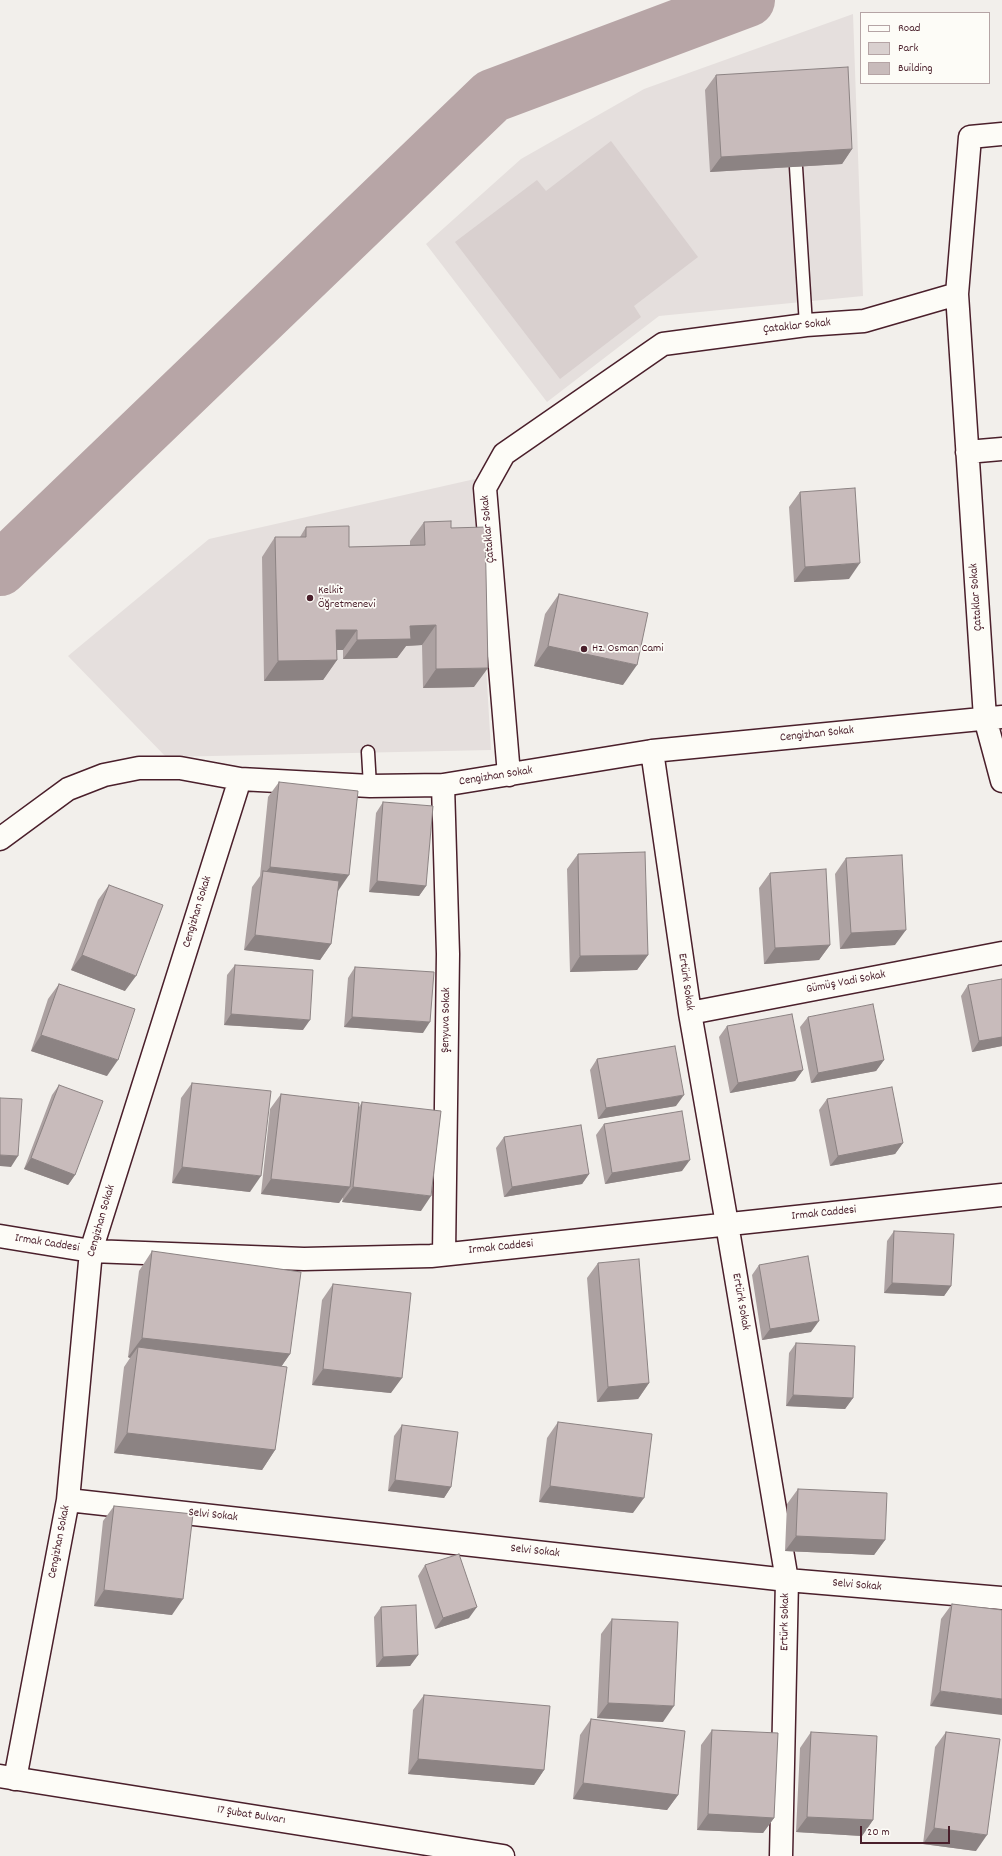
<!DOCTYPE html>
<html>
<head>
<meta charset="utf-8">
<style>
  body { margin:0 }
  #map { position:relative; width:1002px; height:1856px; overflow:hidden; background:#f2efeb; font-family:Dekko,sans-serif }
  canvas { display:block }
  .legend { position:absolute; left:860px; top:12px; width:130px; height:72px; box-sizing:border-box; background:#fdfcf7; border:1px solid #b5a4a5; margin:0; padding:5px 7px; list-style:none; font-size:12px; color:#4a1f2b }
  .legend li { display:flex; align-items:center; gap:8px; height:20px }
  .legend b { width:20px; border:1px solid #b5a4a5 }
  .scale { position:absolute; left:860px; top:1826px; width:90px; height:18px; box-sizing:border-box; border:2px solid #4a1f2b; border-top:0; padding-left:5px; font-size:12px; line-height:14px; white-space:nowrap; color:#4a1f2b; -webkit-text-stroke:3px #fdfcf7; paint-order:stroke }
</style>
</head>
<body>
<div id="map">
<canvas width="1002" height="1856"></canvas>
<ul class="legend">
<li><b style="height:5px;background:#fdfcf7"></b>Road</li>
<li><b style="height:11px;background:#d9d0cf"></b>Park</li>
<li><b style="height:11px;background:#c8bbbb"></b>Building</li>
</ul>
<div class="scale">20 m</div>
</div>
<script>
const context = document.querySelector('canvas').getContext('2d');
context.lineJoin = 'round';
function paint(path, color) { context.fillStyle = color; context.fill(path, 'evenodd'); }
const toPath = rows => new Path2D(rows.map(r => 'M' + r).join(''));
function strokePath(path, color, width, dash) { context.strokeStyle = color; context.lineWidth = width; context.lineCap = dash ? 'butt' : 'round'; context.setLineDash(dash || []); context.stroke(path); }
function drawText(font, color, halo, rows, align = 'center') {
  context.font = font + ' Dekko,sans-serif'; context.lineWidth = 3.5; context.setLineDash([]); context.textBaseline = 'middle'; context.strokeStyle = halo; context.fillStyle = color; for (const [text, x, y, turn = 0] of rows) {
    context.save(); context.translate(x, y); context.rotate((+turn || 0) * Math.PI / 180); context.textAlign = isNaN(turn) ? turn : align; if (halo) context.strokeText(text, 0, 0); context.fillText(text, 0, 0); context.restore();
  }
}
paint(toPath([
  [853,14,863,296,659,316,547,402,426,244,521,159,644,89],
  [475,479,491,750,166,757,68,656,209,539]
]), '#e5dfdd');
paint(toPath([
  [611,141,698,257,634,306,641,317,560,379,455,242,537,180,546,191]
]), '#d9d0cf');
strokePath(toPath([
  [0,569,492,96,748,0]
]), '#b7a5a6', 54);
const lane = toPath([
  [796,167,806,325],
  [368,752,370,786]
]);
const street = toPath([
  [957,294,970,137,1002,134],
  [967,452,1002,449],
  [652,751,690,1013,727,1224,787,1580,781,1856],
  [509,775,485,488,504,454,663,344,806,325,864,321,957,294,985,718,1002,781],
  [443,785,448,954,444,1254],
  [0,839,68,789,104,775,139,768,180,768,240,779],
  [690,1013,1002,953],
  [0,1236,91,1251,304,1259,431,1256,1002,1195],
  [68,1500,787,1580,1002,1598],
  [15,1779,68,1500,91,1251,240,779,370,786,443,785,652,751,1002,717]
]);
const highway = toPath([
  [0,1776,503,1856]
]);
strokePath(lane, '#4a1f2b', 15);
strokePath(street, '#4a1f2b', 25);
strokePath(highway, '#4a1f2b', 25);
strokePath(lane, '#fdfcf7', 12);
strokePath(street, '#fdfcf7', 22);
strokePath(highway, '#fdfcf7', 22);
paint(toPath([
  [716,75,852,149,842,164,710,172,705,90],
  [800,492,849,579,794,582,789,507],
  [424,522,451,528,474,687,423,688,422,645,406,646,397,658,343,659,343,650,337,650,337,660,323,680,264,681,262,557,275,537,300,537,306,527,349,547,410,545,410,541],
  [559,594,623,685,534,666,545,614],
  [279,782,338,890,331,944,320,960,244,950,252,887,260,876,268,797],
  [383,802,426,886,419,896,369,892,376,813],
  [578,854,648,955,637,970,570,972,567,869],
  [846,858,895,945,840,949,835,874],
  [770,873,830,945,819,960,764,964,759,888],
  [109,885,125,991,71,970,98,900],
  [235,965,303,1030,224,1025,227,975],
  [355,967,423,1033,344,1027,348,978],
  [1002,979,1002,1046,972,1052,961,996,968,985],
  [59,984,107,1076,31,1051,48,999],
  [808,1017,884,1060,876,1071,811,1083,800,1027],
  [727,1026,803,1070,795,1081,730,1093,719,1037],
  [597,1059,676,1106,598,1119,590,1070],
  [192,1083,250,1192,172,1183,181,1098],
  [59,1085,75,1175,68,1185,24,1169,52,1095],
  [281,1094,359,1107,362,1102,421,1211,342,1202,343,1197,339,1203,261,1194,270,1109],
  [827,1099,903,1143,895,1154,830,1166,819,1110],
  [604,1124,682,1171,605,1184,596,1135],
  [504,1137,589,1174,582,1184,504,1197,496,1148],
  [894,1231,951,1286,944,1296,884,1293,887,1241],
  [152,1251,290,1354,281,1367,275,1450,262,1470,114,1453,124,1367,130,1358,128,1357,139,1271],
  [598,1263,649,1383,638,1399,597,1402,587,1278],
  [759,1265,811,1332,762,1340,752,1275],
  [333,1284,391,1393,312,1385,322,1300],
  [796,1343,853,1398,845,1409,786,1406,789,1353],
  [558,1422,633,1513,539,1502,547,1438],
  [402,1425,451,1487,444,1498,388,1491,394,1436],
  [798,1489,885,1540,874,1555,785,1551,787,1504],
  [114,1506,172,1615,94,1606,103,1521],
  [425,1565,469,1618,435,1629,418,1576],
  [952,1604,1002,1610,930,1706,941,1619],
  [381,1607,418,1655,410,1666,376,1667,374,1617],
  [612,1619,663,1722,597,1718,601,1634],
  [424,1695,544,1770,534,1785,408,1774,413,1710],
  [591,1719,678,1795,667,1810,573,1799,580,1735],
  [712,1730,774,1818,763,1833,697,1830,701,1745],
  [811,1732,873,1820,862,1836,796,1832,800,1748],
  [946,1732,976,1851,923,1844,935,1747]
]), '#aca1a1');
paint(toPath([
  [852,149,842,164,710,172,721,157],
  [860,563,849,579,794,582,805,567],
  [436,625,422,645,406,646,397,658,343,659,357,640,410,626],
  [336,630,357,630,343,650,323,650],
  [548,646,637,665,623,685,534,666],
  [337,660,323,680,264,681,278,661],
  [488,668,474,687,423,688,436,669],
  [270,867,349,875,338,891,262,877],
  [377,881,426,886,419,896,369,892],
  [906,930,895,945,840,949,851,933],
  [255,935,331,944,320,960,244,950],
  [830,945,819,960,764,964,775,948],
  [82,955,136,976,125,991,71,970],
  [648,955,637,970,570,972,580,956],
  [231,1014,310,1020,303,1030,224,1025],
  [352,1017,430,1022,423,1033,344,1027],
  [41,1035,118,1060,107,1076,31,1051],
  [1002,1037,1002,1046,972,1052,979,1041],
  [884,1060,876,1071,811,1083,818,1073],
  [803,1070,795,1081,730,1093,738,1083],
  [684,1095,676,1106,598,1119,606,1108],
  [903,1143,895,1154,830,1166,838,1156],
  [0,1155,18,1156,11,1167,0,1166],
  [31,1158,75,1175,68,1185,24,1169],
  [690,1160,682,1171,605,1184,612,1173],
  [182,1167,261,1176,250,1192,172,1183],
  [589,1174,582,1184,504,1197,512,1187],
  [271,1179,350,1187,339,1203,261,1194],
  [353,1187,431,1196,421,1211,342,1202],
  [892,1283,951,1286,944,1296,884,1293],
  [819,1321,811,1332,762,1340,770,1329],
  [142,1338,290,1354,276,1374,138,1347,130,1358,128,1357],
  [323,1369,402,1378,391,1393,312,1385],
  [649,1383,638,1399,597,1402,608,1387],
  [793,1395,853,1398,845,1409,786,1406],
  [127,1433,275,1450,262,1470,114,1453],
  [395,1480,451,1487,444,1498,388,1491],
  [550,1486,644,1498,633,1513,539,1502],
  [796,1536,885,1540,874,1555,785,1551],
  [104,1590,183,1599,172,1615,94,1606],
  [477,1607,469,1618,435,1629,443,1618],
  [418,1655,410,1666,376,1667,383,1657],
  [940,1691,1002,1699,1002,1715,930,1706],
  [608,1703,674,1706,663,1722,597,1718],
  [418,1759,544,1770,534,1785,408,1774],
  [583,1783,678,1795,667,1810,573,1799],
  [708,1814,774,1818,763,1833,697,1830],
  [807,1817,873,1820,862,1836,796,1832],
  [934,1828,987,1835,976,1851,923,1844]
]), '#8c8383');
const building = toPath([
  [848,67,852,149,721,157,716,75,848,67],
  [855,488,860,563,805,567,800,492,855,488],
  [451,521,451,528,485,527,488,668,436,669,436,625,410,626,411,639,357,640,357,630,336,630,337,660,278,661,275,537,306,537,306,527,349,526,349,547,425,545,424,522,451,521],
  [559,594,648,613,637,665,548,646,559,594],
  [279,782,358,791,349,875,270,867,279,782],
  [383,802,433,806,426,886,377,881,383,802],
  [645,852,648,955,580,956,578,854,645,852],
  [902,855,906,930,851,933,846,858,902,855],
  [826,869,830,945,775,948,770,873,826,869],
  [263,871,339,881,331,944,255,935,263,871],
  [109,885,163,905,136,976,82,955,109,885],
  [235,965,313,970,310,1020,231,1014,235,965],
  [355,967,434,972,430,1022,352,1017,355,967],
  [1002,979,1002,1037,979,1041,968,985,1002,979],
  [59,984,135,1009,118,1060,41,1035,59,984],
  [873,1004,884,1060,818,1073,808,1017,873,1004],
  [792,1014,803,1070,738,1083,727,1026,792,1014],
  [675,1046,684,1095,606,1108,597,1059,675,1046],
  [192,1083,271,1091,261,1176,182,1167,192,1083],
  [59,1085,103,1101,75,1175,31,1158,59,1085],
  [892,1087,903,1143,838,1156,827,1099,892,1087],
  [281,1094,359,1103,350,1187,271,1179,281,1094],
  [0,1098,22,1099,18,1156,0,1155,0,1098],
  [362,1102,441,1111,431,1196,353,1187,362,1102],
  [682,1111,690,1160,612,1173,604,1124,682,1111],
  [581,1125,589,1174,512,1187,504,1137,581,1125],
  [894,1231,954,1234,951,1286,892,1283,894,1231],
  [152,1251,301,1272,290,1354,142,1338,152,1251],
  [808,1256,819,1321,770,1329,759,1265,808,1256],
  [639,1259,649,1383,608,1387,598,1263,639,1259],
  [333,1284,411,1293,402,1378,323,1369,333,1284],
  [796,1343,855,1346,853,1398,793,1395,796,1343],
  [138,1347,287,1367,275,1450,127,1433,138,1347],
  [558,1422,652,1434,644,1498,550,1486,558,1422],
  [402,1425,458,1432,451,1487,395,1480,402,1425],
  [798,1489,887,1493,885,1540,796,1536,798,1489],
  [114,1506,193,1514,183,1599,104,1590,114,1506],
  [459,1554,477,1607,443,1618,425,1565,459,1554],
  [952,1604,1002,1610,1002,1699,940,1691,952,1604],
  [416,1605,418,1655,383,1657,381,1607,416,1605],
  [612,1619,678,1622,674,1706,608,1703,612,1619],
  [424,1695,550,1706,544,1770,418,1759,424,1695],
  [591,1719,685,1731,678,1795,583,1783,591,1719],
  [712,1730,778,1733,774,1818,708,1814,712,1730],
  [811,1732,877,1736,873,1820,807,1817,811,1732],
  [946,1732,1000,1739,987,1835,934,1828,946,1732]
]);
paint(building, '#c8bbbb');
strokePath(building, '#8c8383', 1);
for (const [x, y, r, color] of [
  [310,598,4,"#4a1f2b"],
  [584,649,4,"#4a1f2b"]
]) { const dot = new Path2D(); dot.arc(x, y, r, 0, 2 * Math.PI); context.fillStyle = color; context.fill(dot); strokePath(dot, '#fdfcf7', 1.5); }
drawText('12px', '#4a1f2b', '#fdfcf7', [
  ["Çataklar Sokak",797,327,-6],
  ["Çataklar Sokak",489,529,-95],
  ["Çataklar Sokak",977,597,-94],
  ["Cengizhan Sokak",817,735,-6],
  ["Cengizhan Sokak",496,777,-9],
  ["Cengizhan Sokak",198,912,-73],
  ["Ertürk Sokak",685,982,82],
  ["Gümüş Vadi Sokak",846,983,-11],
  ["Şenyuva Sokak",447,1020,-89],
  ["Irmak Caddesi",824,1214,-6],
  ["Cengizhan Sokak",102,1221,-74],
  ["Irmak Caddesi",47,1244,9],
  ["Irmak Caddesi",501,1248,-6],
  ["Ertürk Sokak",740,1302,80],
  ["Selvi Sokak",213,1516,6],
  ["Cengizhan Sokak",60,1542,-79],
  ["Selvi Sokak",535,1552,6],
  ["Selvi Sokak",857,1586,5],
  ["Ertürk Sokak",786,1622,-89],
  ["17 Şubat Bulvarı",251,1816,9]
]);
drawText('12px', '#4a1f2b', '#fdfcf7', [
  ["Kelkit",318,591],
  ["Öğretmenevi",318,605],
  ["Hz. Osman Cami",592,649]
], 'left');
</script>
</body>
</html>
